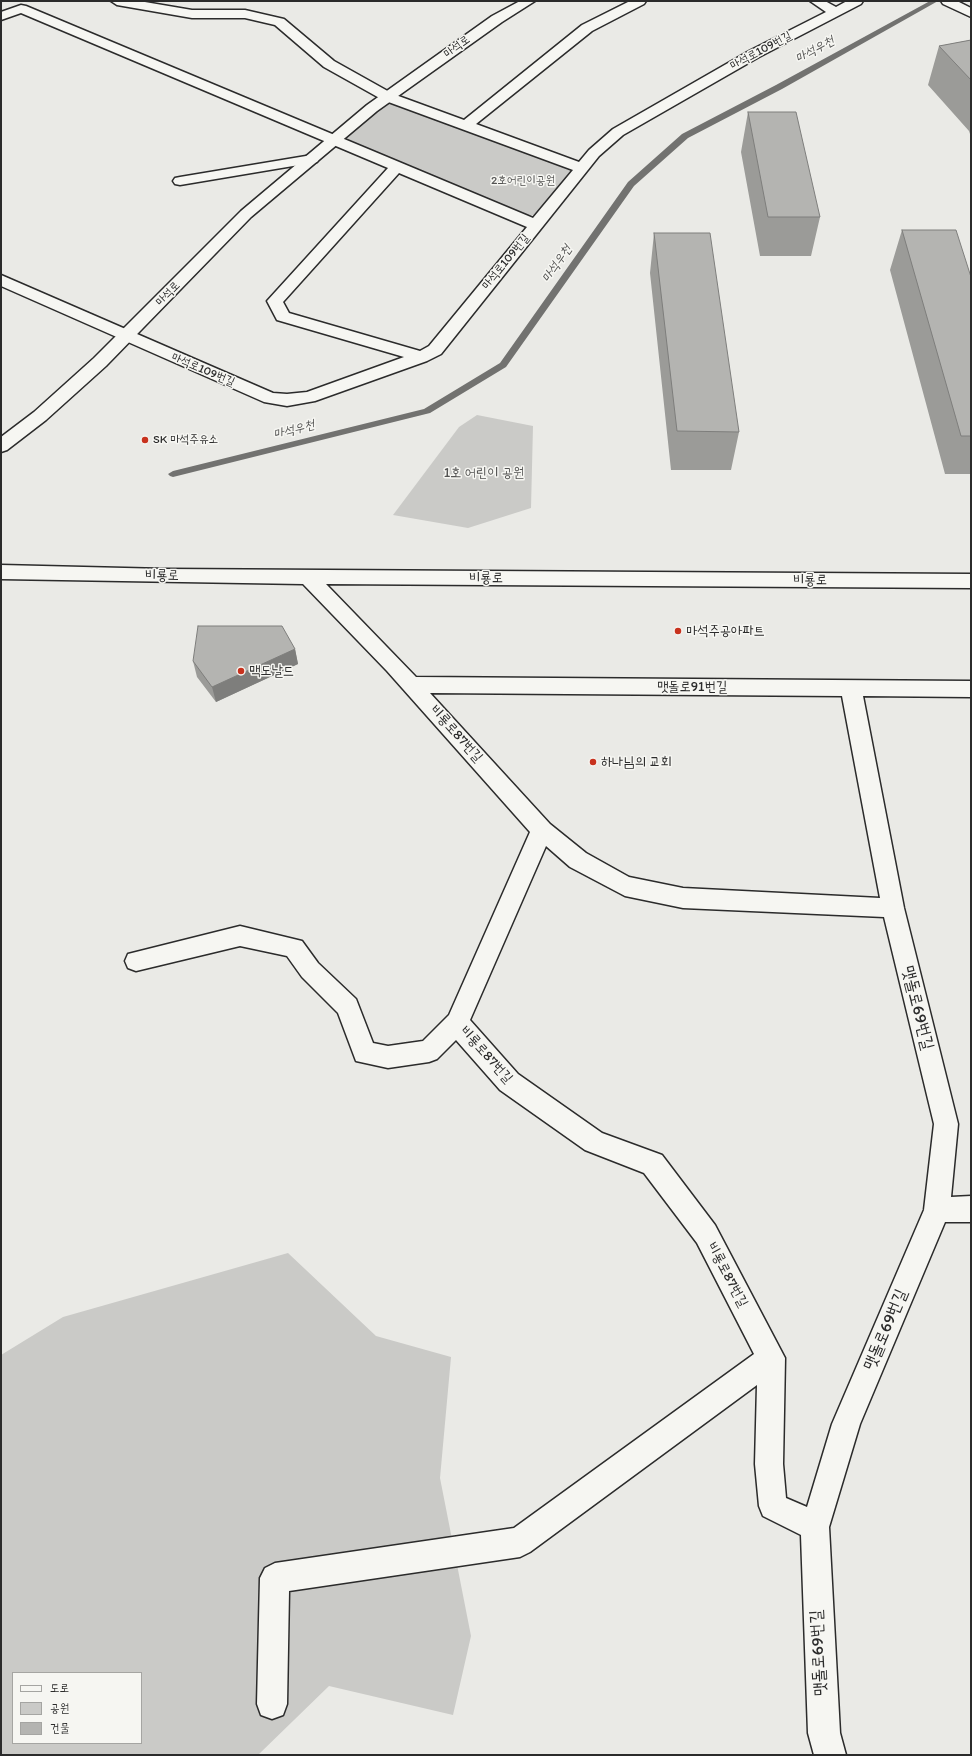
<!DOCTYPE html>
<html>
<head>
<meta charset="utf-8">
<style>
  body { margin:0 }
  #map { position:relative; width:972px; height:1756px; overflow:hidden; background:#eaeae6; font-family:Itim,"Poor Story",sans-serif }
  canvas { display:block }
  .frame { position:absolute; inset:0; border:2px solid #2b2b2b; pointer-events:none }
  .legend { position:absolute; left:12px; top:1672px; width:130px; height:72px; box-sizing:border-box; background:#f6f6f2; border:1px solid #a5a5a2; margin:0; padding:5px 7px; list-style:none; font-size:12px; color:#2b2b2b }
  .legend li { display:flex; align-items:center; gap:8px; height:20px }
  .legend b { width:20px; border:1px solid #a5a5a2 }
</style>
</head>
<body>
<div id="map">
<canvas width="972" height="1756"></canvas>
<div class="frame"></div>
<ul class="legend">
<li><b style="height:5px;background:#f6f6f2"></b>도로</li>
<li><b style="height:11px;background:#cacac7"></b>공원</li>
<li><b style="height:11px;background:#b4b4b1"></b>건물</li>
</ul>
</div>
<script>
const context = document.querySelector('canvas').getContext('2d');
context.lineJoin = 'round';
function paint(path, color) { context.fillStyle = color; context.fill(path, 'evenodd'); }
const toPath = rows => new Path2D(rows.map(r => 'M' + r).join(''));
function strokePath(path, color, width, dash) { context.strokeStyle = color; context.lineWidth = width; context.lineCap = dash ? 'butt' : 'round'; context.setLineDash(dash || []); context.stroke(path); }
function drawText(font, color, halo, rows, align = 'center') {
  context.font = font + ' Itim,"Poor Story",sans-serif'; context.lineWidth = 3; context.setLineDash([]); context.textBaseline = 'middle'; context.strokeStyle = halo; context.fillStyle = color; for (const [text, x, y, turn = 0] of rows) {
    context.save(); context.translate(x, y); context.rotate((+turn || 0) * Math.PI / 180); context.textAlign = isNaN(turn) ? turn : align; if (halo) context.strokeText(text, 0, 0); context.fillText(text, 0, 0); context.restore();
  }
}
paint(toPath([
  [397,102,571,166,574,172,539,215,526,215,350,142,346,137,386,103],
  [477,415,533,426,531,508,468,528,393,515,459,427],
  [288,1253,376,1336,451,1357,440,1478,471,1636,453,1715,329,1686,258,1755,1,1755,1,1355,63,1317],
  [13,1673,141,1673,141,1743,13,1743]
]), '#cacac7');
paint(toPath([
  [930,1,938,1,782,89,688,138,634,186,506,367,430,413,173,477,170,476,168,474,173,471,424,409,500,363,628,182,682,134,776,85,930,1]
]), '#727270');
const minor = toPath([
  [111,1,139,1,192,10,245,10,284,19,334,61,393,94,464,120,582,25,630,1,646,1,644,4,592,31,476,124,579,162,589,150,613,129,749,51,826,12,810,1,825,1,836,7,847,1,863,1,861,4,759,57,623,135,599,156,441,354,427,361,315,401,287,406,264,402,1,286,1,275,273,393,287,394,307,392,404,357,277,320,267,301,388,168,21,13,1,20,1,12,21,5,26,6,533,218,573,170,383,100,324,67,275,25,245,18,192,18,117,5,111,1],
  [399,173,527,227,429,346,420,351,289,313,283,302,399,173],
  [941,1,957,1,971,8,971,17,943,4,941,1],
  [312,155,317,156,319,159,317,162,180,185,175,184,173,181,175,178,180,177,312,155],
  [1,565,166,569,971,574,971,588,326,584,416,677,971,681,971,697,863,696,904,908,958,1124,951,1197,971,1196,971,1222,945,1222,860,1424,829,1527,840,1733,846,1755,814,1755,808,1733,801,1535,763,1516,759,1506,755,1464,757,1385,530,1552,520,1557,289,1591,287,1704,283,1715,272,1719,261,1715,257,1704,260,1578,265,1568,275,1563,514,1528,754,1354,697,1243,644,1173,585,1150,500,1090,456,1040,437,1059,429,1062,388,1068,356,1061,338,1013,302,977,287,956,240,946,136,971,128,968,125,961,128,954,240,926,302,941,318,963,356,999,373,1043,388,1046,423,1041,449,1015,530,832,387,671,303,584,1,579,1,565],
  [430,693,842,696,880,898,683,888,629,877,586,853,550,824,430,693],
  [546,846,570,867,625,896,683,908,884,917,934,1124,924,1210,832,1424,807,1507,786,1498,783,1464,785,1358,715,1225,662,1155,602,1133,518,1074,470,1020,546,846]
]);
const major = toPath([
  [520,1,535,1,502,22,377,111,251,217,106,366,46,420,7,450,1,452,1,437,34,412,94,358,241,211,367,105,492,16,520,1]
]);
strokePath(minor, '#2b2b2b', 3);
strokePath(major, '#2b2b2b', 3);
paint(minor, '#f6f6f2');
paint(major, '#f6f6f2');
paint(toPath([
  [971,40,971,137,969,131,928,85,939,46],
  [748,112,820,217,811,256,760,256,741,152],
  [902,230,971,277,971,474,945,474,890,270],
  [654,233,739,432,731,470,671,470,650,273],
  [295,649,298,664,216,702,197,677,193,661]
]), '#9b9b98');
paint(toPath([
  [295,649,298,664,216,702,212,687]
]), '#7e7e7c');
const building = toPath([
  [971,40,971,80,939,46,971,40],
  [748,112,796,112,820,217,768,217,748,112],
  [902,230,956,230,971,277,971,436,961,436,902,230],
  [654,233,710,233,739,432,677,431,654,233],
  [198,626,282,626,295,649,212,687,193,661,198,626]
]);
paint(building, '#b4b4b1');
strokePath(building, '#7e7e7c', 1);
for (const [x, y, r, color] of [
  [145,440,4,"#c8321e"],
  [678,631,4,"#c8321e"],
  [241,671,4,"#c8321e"],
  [593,762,4,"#c8321e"]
]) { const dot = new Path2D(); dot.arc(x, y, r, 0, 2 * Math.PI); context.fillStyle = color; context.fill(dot); strokePath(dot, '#f6f6f2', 1.5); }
drawText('12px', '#2b2b2b', '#f6f6f2', [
  ["마석로",457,47,-36],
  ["마석로109번길",761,51,-28],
  ["마석로109번길",506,262,-51],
  ["마석로",168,294,-45],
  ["마석로109번길",203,370,23]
]);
drawText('12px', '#535352', '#f6f6f2', [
  ["2호어린이공원",523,181]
]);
drawText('12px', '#2b2b2b', '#f6f6f2', [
  ["SK 마석주유소",153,440]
], 'left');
drawText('italic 13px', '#545453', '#f6f6f2', [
  ["마석우천",815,50,-28],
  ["마석우천",557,264,-55],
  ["마석우천",294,430,-14]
]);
drawText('14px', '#535352', '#f6f6f2', [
  ["1호 어린이 공원",484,473]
]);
drawText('14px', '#2b2b2b', '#f6f6f2', [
  ["비룡로",162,576,1],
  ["비룡로",486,578],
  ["비룡로",810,580],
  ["맷돌로91번길",692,687],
  ["비룡로87번길",456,734,48],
  ["비룡로87번길",486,1055,48],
  ["비룡로87번길",727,1275,62]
]);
drawText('14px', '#2b2b2b', '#f6f6f2', [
  ["마석주공아파트",686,631],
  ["맥도날드",249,671],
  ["하나님의 교회",601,762]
], 'left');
drawText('17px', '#2b2b2b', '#f6f6f2', [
  ["맷돌로69번길",917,1008,76],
  ["맷돌로69번길",886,1330,-67],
  ["맷돌로69번길",819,1653,-93]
]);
</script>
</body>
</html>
